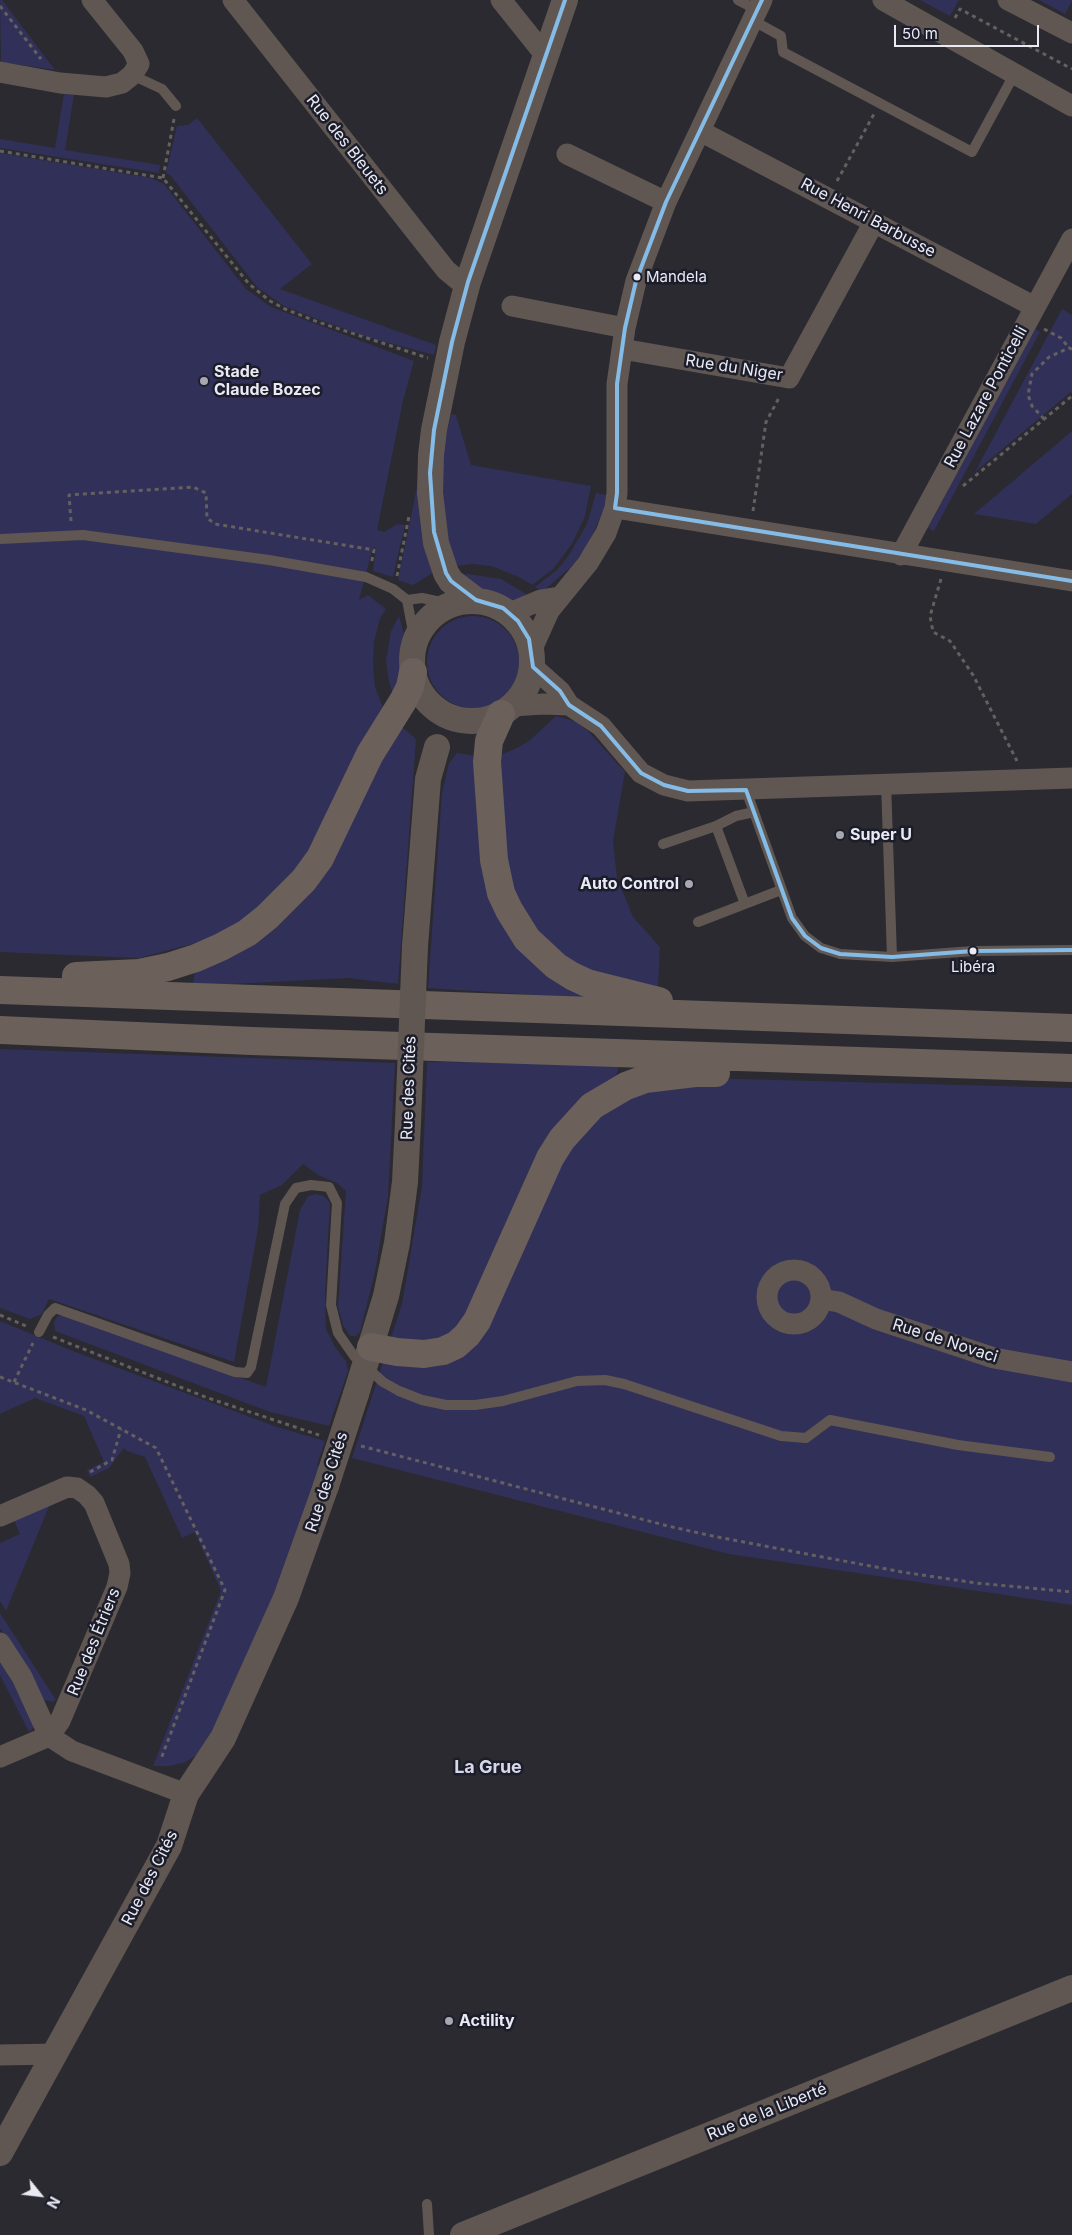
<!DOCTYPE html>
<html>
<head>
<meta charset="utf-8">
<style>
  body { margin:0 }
  #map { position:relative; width:1072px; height:2235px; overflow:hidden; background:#2a2a30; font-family:Inter,sans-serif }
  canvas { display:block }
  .north { position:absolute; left:15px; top:2170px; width:50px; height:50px; -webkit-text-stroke:4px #1c1d2a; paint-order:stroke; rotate:119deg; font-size:14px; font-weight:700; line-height:20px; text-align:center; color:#e9eaf3 }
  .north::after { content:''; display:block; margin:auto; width:18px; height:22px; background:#e9eaf3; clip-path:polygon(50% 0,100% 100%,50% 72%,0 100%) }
  .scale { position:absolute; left:894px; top:25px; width:145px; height:22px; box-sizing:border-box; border:2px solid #e9eaf3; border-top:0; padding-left:6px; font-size:15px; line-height:18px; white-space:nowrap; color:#e9eaf3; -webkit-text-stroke:4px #1c1d2a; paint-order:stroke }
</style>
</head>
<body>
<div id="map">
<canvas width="1072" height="2235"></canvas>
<div class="north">N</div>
<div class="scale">50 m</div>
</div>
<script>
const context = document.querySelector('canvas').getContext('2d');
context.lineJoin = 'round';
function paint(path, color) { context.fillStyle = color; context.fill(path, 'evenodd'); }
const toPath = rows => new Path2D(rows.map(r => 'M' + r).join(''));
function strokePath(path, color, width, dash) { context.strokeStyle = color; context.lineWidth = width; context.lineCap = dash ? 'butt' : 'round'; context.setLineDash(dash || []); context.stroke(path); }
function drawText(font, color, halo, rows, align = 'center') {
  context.font = font + ' Inter,sans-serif'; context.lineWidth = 5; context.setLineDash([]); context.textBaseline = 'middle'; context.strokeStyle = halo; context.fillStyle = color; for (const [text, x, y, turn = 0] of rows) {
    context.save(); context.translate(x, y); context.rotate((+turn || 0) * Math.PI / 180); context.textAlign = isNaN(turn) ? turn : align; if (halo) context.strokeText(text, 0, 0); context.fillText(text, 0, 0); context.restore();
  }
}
paint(toPath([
  [0,0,2,0,55,70,1,62],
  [920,0,959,0,950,16],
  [1039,0,1072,0,1072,1,1065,14],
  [64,94,74,95,65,150,160,165,159,173,0,148,0,139,55,148],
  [197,118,312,264,280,289,436,345,434,355,367,337,312,317,284,306,257,287,171,176,166,173,177,126,188,125],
  [0,153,151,178,164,184,246,289,271,307,414,361,403,401,377,530,384,532,397,524,405,525,393,577,373,571,376,548,373,547,359,600,368,595,386,609,380,618,374,642,373,664,375,687,384,710,321,832,301,864,276,894,241,922,211,939,139,958,0,952],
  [1062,309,1072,315,1072,391,975,472],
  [1034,328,1040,332,934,531,928,528],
  [451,414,456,415,471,465,591,486,585,516,572,544,553,569,532,585,519,577,491,566,473,564,456,566,448,547,442,515,443,450],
  [1072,431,1072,494,1036,524,974,514],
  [422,462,436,571,413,585,398,580],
  [596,493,607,495,605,507,587,547,571,567,542,592,535,587,557,570,569,555,587,524],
  [468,574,501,579,531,597,513,600,498,593,468,585,461,575],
  [399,616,404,634,400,657,401,680,394,697,389,682,386,661,391,631],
  '427 662a46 46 0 1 1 92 0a46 46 0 1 1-92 0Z',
  [556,716,577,722,588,731,625,772,613,841,617,878,633,917,660,947,658,988,585,972,529,927,506,873,500,755,517,748,530,740],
  [400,725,416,739,398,984,348,978,193,986,195,969,258,936],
  [457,753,476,756,493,893,586,993,583,998,428,988,442,793,449,763],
  [0,1049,395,1063,388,1196,375,1272,360,1332,356,1336,350,1336,343,1325,338,1307,346,1191,337,1183,318,1175,303,1164,282,1185,260,1195,258,1229,234,1362,49,1299,42,1314,30,1319,0,1308],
  [427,1062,612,1063,618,1068,616,1079,703,1078,1072,1088,1072,1605,729,1554,352,1458,402,1304,422,1186],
  [316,1194,324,1196,330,1203,325,1295,326,1329,335,1347,346,1361,348,1371,329,1426,270,1412,55,1331,54,1322,58,1316,65,1316,266,1387,300,1210,308,1196],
  [0,1321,78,1353,277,1427,325,1441,317,1465,320,1467,295,1543,224,1714,198,1754,186,1762,170,1766,153,1766,221,1591,195,1532,182,1538,145,1457,127,1451,124,1448,109,1468,90,1477,87,1470,104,1462,84,1416,35,1398,0,1414],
  [50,1504,6,1611,0,1601,0,1543,20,1534,13,1518],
  [0,1613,56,1700,53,1702,44,1700,0,1628],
  [0,1657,35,1726,29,1732,0,1675]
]), '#313059');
strokePath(toPath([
  [0,6,41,59],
  [955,18,960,9,1072,69],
  [0,151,163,178,249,284,270,301,285,309,318,322,428,358],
  [163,178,174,119],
  [837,181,874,114],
  [1044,329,1061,338,1069,348],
  [1044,419,1032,406,1028,395,1032,374,1049,357,1069,348,1072,349],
  [963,486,1072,396],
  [753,511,766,422,780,396],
  [71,521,69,495,193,487,206,493,207,518,215,524,374,550,371,565],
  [397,576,409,516],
  [941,579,930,616,933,632,950,641,973,675,1017,761],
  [0,1315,26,1326],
  [53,1337,208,1398,319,1435],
  [0,1377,86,1410,156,1448,225,1590,161,1759],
  [14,1382,33,1343],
  [361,1446,668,1526,717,1537,902,1572,976,1583,1072,1592],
  [90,1472,112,1460,121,1429]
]), '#64605f', 3, [4, 4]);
strokePath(toPath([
  [738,0,757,10],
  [752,20,781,36,783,52,972,152,1015,73],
  [132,75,162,89,176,106],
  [0,539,83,535,269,560,366,577,393,589,407,600,422,598,450,604],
  [407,600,415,642],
  [886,783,892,957],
  [746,790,792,918,805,936,821,948,840,954,892,957,973,951,1072,950],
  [716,826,745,904],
  [663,844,716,826,736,816,754,812],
  [698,922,781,890],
  [39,1332,48,1315,55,1308,235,1372,247,1373,251,1367,285,1204,296,1188,311,1185,329,1187,337,1203,331,1305,338,1333,354,1356,383,1382,399,1391,422,1400,446,1405,475,1405,503,1401,577,1381,605,1380,624,1384,781,1436,806,1438,830,1420,958,1445,1050,1457],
  [427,2204,429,2235]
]), '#605752', 10);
strokePath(toPath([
  [233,0,446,270,458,280,468,282],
  [501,0,545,55],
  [883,0,1072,106],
  [1008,0,1072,33],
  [0,72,60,83,106,87,122,83,132,75,139,64,133,51,92,0],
  [700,131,1035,307],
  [567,154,666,202],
  [512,306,625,328],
  [622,349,789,378,874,222],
  [615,508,1072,581],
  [901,555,1072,239],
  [510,613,541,600,559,597],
  [532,649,549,611,588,563,606,533,615,508,617,493,617,384,625,328,636,281,666,202,762,0],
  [533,667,560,691,569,705,601,726,641,773,664,785,688,791,1072,778],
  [512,706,543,704,569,705],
  '767 1297a27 27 0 1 1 54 0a27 27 0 1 1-54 0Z',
  [821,1299,839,1302,876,1319,994,1358,1072,1372],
  [0,1516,67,1487,77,1488,87,1495,94,1503,119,1564,120,1573,117,1587,60,1721,49,1736],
  [0,1643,22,1677,49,1736,72,1751,186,1794],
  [0,1757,49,1736],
  [0,2055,55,2054]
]), '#605752', 21);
strokePath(toPath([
  [476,600,451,581,446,573,436,543,430,493,431,455,434,430,452,342,468,282,565,0],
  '412 661a60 60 0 1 1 120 0a60 60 0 1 1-120 0Z',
  [415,946,428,779,437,747],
  [356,1394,386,1296,397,1243,405,1182,408,1122],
  [0,2153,169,1846,186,1794,223,1738,286,1598,326,1486],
  [463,2235,1072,1988]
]), '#605752', 26);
strokePath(toPath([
  [501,714,489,741,487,762,494,860,501,893,509,910,527,939,556,966,572,976,587,983,659,1001],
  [76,976,139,973,168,967,196,958,221,947,247,933,267,917,304,880,320,858,370,754,403,701,410,687,413,672],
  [0,990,1072,1028],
  [0,1030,251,1041,1072,1068],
  [371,1347,397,1352,424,1354,443,1351,456,1345,467,1335,477,1321,550,1158,562,1139,592,1106,626,1086,645,1079,695,1073,716,1073]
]), '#6b605a', 28);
strokePath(toPath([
  [408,1122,415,946],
  [326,1486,356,1394]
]), '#605752', 26);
strokePath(toPath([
  [565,0,468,282,452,342,434,430,430,473,434,532,446,573,451,581,476,600,503,608,518,621,529,639,533,667,560,691,569,705,601,726,641,773,664,785,688,791,746,790,792,918,805,936,821,948,840,954,892,957,973,951,1072,950],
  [762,0,666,202,636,281,625,328,617,384,617,493,615,508,1072,581]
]), '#85bce7', 4);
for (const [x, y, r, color] of [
  [637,277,4.5,"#e9eaf3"],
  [204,381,5,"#a6a7af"],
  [840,835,5,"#a6a7af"],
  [689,884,5,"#a6a7af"],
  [973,951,4.5,"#e9eaf3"],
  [449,2021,5,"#a6a7af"]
]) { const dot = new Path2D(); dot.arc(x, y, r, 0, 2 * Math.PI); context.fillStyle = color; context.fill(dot); strokePath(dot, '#1c1d2a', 2); }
drawText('15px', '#e9eaf3', '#1c1d2a', [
  ["Mandela",646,277],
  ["Libéra",973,967,"center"]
], 'left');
drawText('16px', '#e9eaf3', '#1c1d2a', [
  ["Rue des Bleuets",347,145,52],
  ["Rue Henri Barbusse",868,218,28],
  ["Rue du Niger",734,368,9],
  ["Rue Lazare Ponticelli",986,397,-62],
  ["Rue des Cités",409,1088,-88],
  ["Rue de Novaci",945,1341,18],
  ["Rue des Cités",327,1482,-72],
  ["Rue des Étriers",94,1642,-68],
  ["Rue des Cités",150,1878,-63],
  ["Rue de la Liberté",767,2112,-22]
]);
drawText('bold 16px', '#e9eaf3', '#1c1d2a', [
  ["Stade",214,372],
  ["Claude Bozec",214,390],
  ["Super U",850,835],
  ["Auto Control",679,884,"right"],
  ["Actility",459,2021]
], 'left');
drawText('bold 18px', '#d6d8ea', '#1c1d2a', [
  ["La Grue",488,1768]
]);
</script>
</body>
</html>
